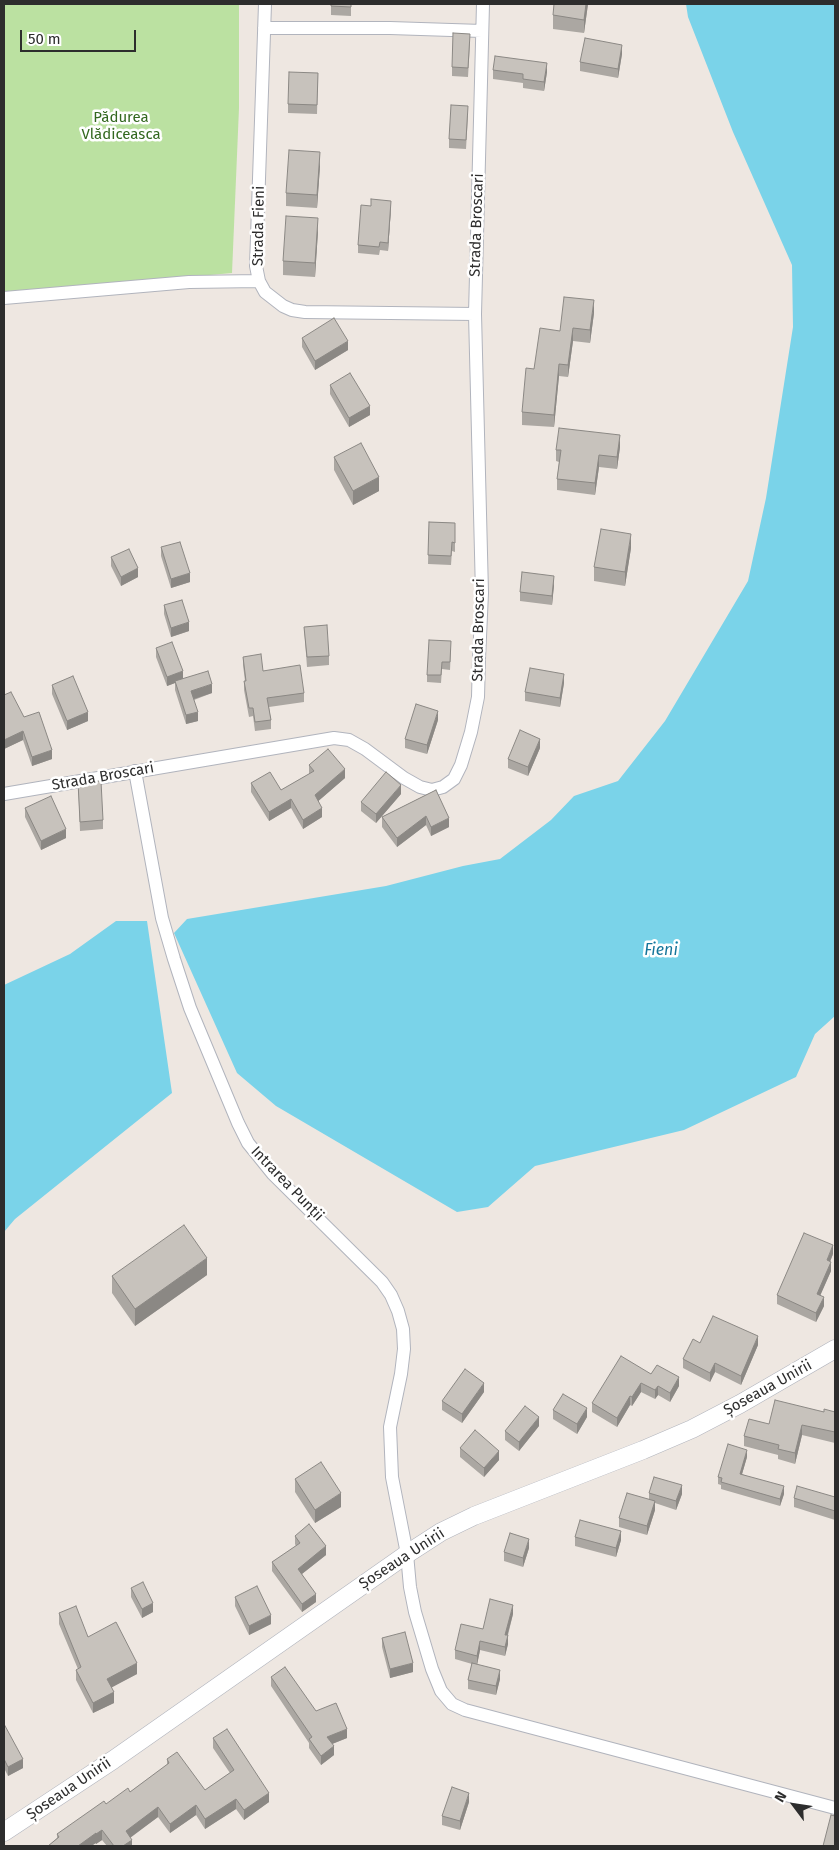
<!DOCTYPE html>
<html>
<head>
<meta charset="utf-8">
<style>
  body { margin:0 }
  #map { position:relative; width:839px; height:1850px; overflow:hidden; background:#eee7e1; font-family:"Fira Sans",sans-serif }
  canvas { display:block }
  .frame { position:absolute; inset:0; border:5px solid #2d2d2d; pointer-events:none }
  .north { position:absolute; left:769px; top:1780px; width:50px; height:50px; -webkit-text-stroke:4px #fff; paint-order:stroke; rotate:301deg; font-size:14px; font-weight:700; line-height:20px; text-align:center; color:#2d2d2d }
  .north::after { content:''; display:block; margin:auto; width:18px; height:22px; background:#2d2d2d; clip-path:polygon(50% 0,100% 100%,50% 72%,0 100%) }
  .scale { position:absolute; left:20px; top:30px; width:116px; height:22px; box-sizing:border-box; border:2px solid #2d2d2d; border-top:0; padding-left:6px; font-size:15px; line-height:18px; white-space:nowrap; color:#2d2d2d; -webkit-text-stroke:4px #fff; paint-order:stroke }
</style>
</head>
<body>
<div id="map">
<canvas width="839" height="1850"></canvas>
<div class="frame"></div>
<div class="north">N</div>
<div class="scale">50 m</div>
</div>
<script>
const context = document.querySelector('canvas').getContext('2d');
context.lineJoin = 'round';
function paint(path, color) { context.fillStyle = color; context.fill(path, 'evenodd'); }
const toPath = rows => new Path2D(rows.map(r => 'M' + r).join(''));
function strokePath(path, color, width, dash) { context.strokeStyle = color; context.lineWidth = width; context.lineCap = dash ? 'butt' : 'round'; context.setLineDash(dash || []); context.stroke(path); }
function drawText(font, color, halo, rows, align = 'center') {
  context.font = font + ' "Fira Sans",sans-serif'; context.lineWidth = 5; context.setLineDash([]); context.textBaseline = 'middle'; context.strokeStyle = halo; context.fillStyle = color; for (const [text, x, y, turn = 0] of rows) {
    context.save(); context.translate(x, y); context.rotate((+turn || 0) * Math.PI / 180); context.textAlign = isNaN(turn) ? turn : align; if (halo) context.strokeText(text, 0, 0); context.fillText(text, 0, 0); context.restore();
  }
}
paint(toPath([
  [4,4,239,4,239,108,232,273,4,294]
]), '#bbe1a1');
paint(toPath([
  [686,4,835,4,835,1016,815,1034,796,1077,684,1130,535,1166,488,1207,457,1212,276,1106,237,1073,174,933,187,919,386,886,463,866,500,859,551,820,574,796,618,781,665,721,748,581,766,498,793,327,792,265,733,132,688,17],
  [116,921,147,921,172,1093,15,1219,4,1232,4,985,70,954]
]), '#7ad3e9');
const minor = toPath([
  [265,4,256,266,259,281,265,292,283,306,292,310,305,312,475,314],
  [264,28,390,28,482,31],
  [4,298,189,282,259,281],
  [135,771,162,918,174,959,190,1008,238,1123,248,1143,273,1174,382,1282,391,1295,398,1311,403,1329,404,1349,401,1374,390,1427,392,1477,407,1554,410,1587,415,1612,432,1669,441,1691,452,1704,465,1710,835,1808],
  [4,794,334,738,349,740,365,749,404,778,420,787,432,790,443,787,454,779,461,765,471,732,478,697,479,659,482,593,475,314,483,4]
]);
const secondary = toPath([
  [4,1832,113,1760,407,1554,441,1532,474,1516,643,1450,692,1429,740,1404,835,1349]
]);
strokePath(minor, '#b1b4bd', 14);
strokePath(secondary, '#b1b4bd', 19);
strokePath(minor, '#fff', 12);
strokePath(secondary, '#fff', 18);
paint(toPath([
  [331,4,351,4,351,16,331,15],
  [588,4,584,33,553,29,553,15],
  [470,43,468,77,452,76,452,67],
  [622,54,618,78,580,71,580,62],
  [493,70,547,72,544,91,523,88,523,83,493,79],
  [318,73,317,114,288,113,288,104],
  [468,115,466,149,449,148,449,139],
  [320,166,317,208,286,206,286,193],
  [391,208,388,251,380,250,379,255,358,253,358,245],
  [318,231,315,277,283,275,283,261],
  [594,313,590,343,573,341,568,377,559,376,554,427,522,425,522,412,534,369,560,331],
  [302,338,348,350,315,370,302,347],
  [330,385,370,415,349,427,330,394],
  [620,447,617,469,599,467,595,495,557,490,557,479,559,462,556,461,556,450],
  [334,457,379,491,353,505,334,470],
  [429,522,455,523,455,552,452,551,451,565,428,564],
  [161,547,190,582,171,588,161,556],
  [631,548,625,586,594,581,594,567],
  [111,557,138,577,121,586,111,566],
  [554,585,552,605,520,601,520,592],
  [164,605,189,631,171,637,164,614],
  [304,627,329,656,329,665,307,667],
  [156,648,183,678,212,693,194,700,198,721,186,724,175,690,175,683,167,686,156,657],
  [451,648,450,670,442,669,441,683,427,682,427,675],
  [243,657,263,671,304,693,304,702,269,707,271,720,271,729,255,731,253,716,249,717,244,690,244,681,245,681,243,665],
  [564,683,560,707,525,701,525,692],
  [52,685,88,721,67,730,52,694],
  [4,695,24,717,52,759,32,766,23,740,4,749],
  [438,720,427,754,405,748,405,739],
  [540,748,528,776,508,768,508,759],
  [309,765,345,778,318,801,322,817,303,829,291,808,269,821,251,792,251,783,281,790,309,774],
  [78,782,103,820,103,829,80,831],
  [436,790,449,827,431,836,426,825,397,847,382,827,382,817],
  [401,794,376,823,361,811,361,802],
  [25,808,66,838,41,850,25,817],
  [833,1254,830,1262,831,1271,820,1295,824,1306,816,1322,777,1304,777,1295],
  [207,1275,135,1326,112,1293,112,1276],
  [700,1343,758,1345,741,1385,715,1372,710,1382,683,1368,683,1359],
  [651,1374,679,1386,670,1402,658,1395,655,1399,641,1392,632,1406,630,1405,617,1427,592,1412,592,1403],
  [484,1392,462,1423,442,1410,442,1401],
  [553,1410,587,1417,577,1434,553,1419],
  [824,1412,835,1412,835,1443,802,1435,795,1464,778,1459,778,1455,744,1446,744,1436,769,1424],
  [539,1426,519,1451,505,1440,505,1431],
  [460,1448,499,1460,484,1477,460,1457],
  [747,1457,742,1474,784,1494,780,1506,721,1489,721,1485,718,1484,718,1477],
  [295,1479,341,1507,315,1523,295,1492],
  [649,1493,682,1494,676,1510,655,1503,655,1510,647,1535,619,1527,619,1518,649,1499],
  [835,1497,835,1520,794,1507,794,1498],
  [295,1536,326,1555,302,1574,316,1602,302,1612,272,1571,272,1562,296,1546,295,1544],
  [575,1537,621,1540,616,1557,575,1546],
  [529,1548,523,1567,504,1561,504,1552],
  [131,1588,153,1612,142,1618,131,1597],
  [235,1597,271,1624,249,1635,235,1606],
  [59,1613,88,1637,137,1674,111,1687,114,1703,93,1713,76,1680,76,1670,78,1669,59,1624],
  [513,1614,508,1635,508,1644,505,1656,480,1650,477,1665,500,1679,496,1695,468,1689,468,1680,472,1664,455,1659,455,1650,483,1629],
  [382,1638,413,1672,390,1678,382,1647],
  [271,1677,347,1738,332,1744,334,1755,321,1765,309,1748,309,1743,271,1686],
  [4,1724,23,1768,8,1776,4,1768],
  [213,1738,269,1802,244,1820,236,1809,205,1829,196,1815,170,1833,158,1817,130,1837,132,1846,107,1846,102,1840,96,1844,96,1843,91,1846,48,1846,57,1838,57,1834,106,1804,130,1792,167,1765,167,1759,205,1790,230,1773,213,1748],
  [469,1802,460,1830,442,1825,442,1816]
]), '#aba7a2');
paint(toPath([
  [586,4,588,4,584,33,584,20],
  [622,45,622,54,618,78,618,69],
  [547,63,547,72,544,91,544,82],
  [320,152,320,166,317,208,317,195],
  [391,201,391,208,388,251,388,243],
  [318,218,318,231,315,277,315,263],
  [594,300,594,313,590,343,590,330],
  [573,328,573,341,568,377,568,365],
  [348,341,348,350,315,370,315,361],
  [559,364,559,376,554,427,554,415],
  [370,406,370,415,349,427,349,418],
  [620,435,620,447,617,469,617,457],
  [599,455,599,467,595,495,595,483],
  [379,477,379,491,353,505,353,491],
  [631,534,631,548,625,586,625,572],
  [138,568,138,577,121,586,121,577],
  [190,573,190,582,171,588,171,579],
  [554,576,554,585,552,605,552,596],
  [189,622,189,631,171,637,171,628],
  [183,671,183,680,175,681,175,683,167,686,167,677],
  [564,674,564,683,560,707,560,698],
  [212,684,212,693,191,700,191,691],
  [438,711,438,720,427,754,427,745],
  [88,712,88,721,67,730,67,721],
  [198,712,198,721,186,724,186,715],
  [23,731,23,740,4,749,4,740],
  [540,739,540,748,528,776,528,767],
  [52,750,52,759,32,766,32,757],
  [345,769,345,778,315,804,315,795],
  [401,785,401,794,376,823,376,814],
  [291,799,291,808,269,821,269,812],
  [322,808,322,817,303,829,303,820],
  [426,816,426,825,397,847,397,838],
  [449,818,449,827,431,836,431,827],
  [66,829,66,838,41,850,41,841],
  [833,1245,833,1254,827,1269,827,1260],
  [207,1258,207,1275,135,1326,135,1309],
  [831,1262,831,1271,817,1303,817,1294],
  [824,1297,824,1306,816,1322,816,1313],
  [758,1336,758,1345,741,1385,741,1376],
  [715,1363,715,1372,710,1382,710,1373],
  [679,1377,679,1386,670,1402,670,1393],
  [484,1383,484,1392,462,1423,462,1414],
  [641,1383,641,1392,632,1406,632,1397],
  [658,1386,658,1395,655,1399,655,1390],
  [630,1396,630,1405,617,1427,617,1418],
  [587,1408,587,1417,577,1434,577,1424],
  [539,1417,539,1426,519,1451,519,1442],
  [802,1425,802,1435,795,1464,795,1453],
  [747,1450,747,1457,740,1481,740,1474],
  [499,1451,499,1460,484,1477,484,1468],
  [682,1485,682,1494,676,1510,676,1501],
  [784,1486,784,1494,780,1506,780,1499],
  [341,1493,341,1507,315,1523,315,1510],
  [655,1501,655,1510,647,1535,647,1526],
  [621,1531,621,1540,616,1557,616,1548],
  [529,1539,529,1548,523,1567,523,1558],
  [326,1546,326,1555,298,1577,298,1569],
  [316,1594,316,1602,302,1612,302,1604],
  [153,1603,153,1612,142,1618,142,1609],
  [513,1605,513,1614,505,1644,505,1635],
  [271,1615,271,1624,249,1635,249,1626],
  [508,1635,508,1644,505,1656,505,1647],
  [480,1641,480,1650,477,1665,477,1656],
  [137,1663,137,1674,107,1690,107,1679],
  [413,1663,413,1672,390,1678,390,1669],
  [500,1670,500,1679,496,1695,496,1686],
  [114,1692,114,1703,93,1713,93,1703],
  [347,1729,347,1738,327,1746,327,1737],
  [334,1746,334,1755,321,1765,321,1756],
  [23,1759,23,1768,8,1776,8,1767],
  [269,1793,269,1802,244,1820,244,1810],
  [469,1793,469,1802,460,1830,460,1821],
  [236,1799,236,1809,205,1829,205,1819],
  [196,1805,196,1815,170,1833,170,1824],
  [158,1807,158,1817,126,1841,126,1831],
  [102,1830,102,1840,96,1844,96,1834],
  [96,1833,96,1843,91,1846,78,1846],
  [132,1840,132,1846,123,1846]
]), '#8b8884');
const building = toPath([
  [331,4,351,4,351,7,331,6,331,4],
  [554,4,586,4,584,20,553,15,554,4],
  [453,33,470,34,468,68,452,67,453,33],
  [585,38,622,45,618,69,580,62,585,38],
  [495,56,547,63,544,82,523,79,523,74,493,70,495,56],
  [289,72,318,73,317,105,288,104,289,72],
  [451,105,468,106,466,140,449,139,451,105],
  [289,150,320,152,317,195,286,193,289,150],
  [371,199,391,201,388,243,380,242,379,247,358,245,361,205,371,206,371,199],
  [286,216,318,218,315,263,283,261,286,216],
  [564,297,594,300,590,330,573,328,568,365,559,364,554,415,522,412,526,368,534,369,540,328,560,331,564,297],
  [334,318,348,341,315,361,302,338,334,318],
  [350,373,370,406,349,418,330,385,350,373],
  [559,428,620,435,617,457,599,455,595,483,557,479,561,450,556,450,559,428],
  [361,443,379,477,353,491,334,457,361,443],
  [429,522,455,523,455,543,452,542,451,556,428,555,429,522],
  [601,529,631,534,625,572,594,567,601,529],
  [180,542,190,573,171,579,161,547,180,542],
  [129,549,138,568,121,577,111,557,129,549],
  [522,572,554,576,552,596,520,592,522,572],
  [182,600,189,622,171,628,164,605,182,600],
  [327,625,329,656,307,657,304,627,327,625],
  [429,640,451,641,450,662,442,662,441,675,427,675,429,640],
  [172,642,183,671,167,677,156,648,172,642],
  [261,654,263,671,300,665,304,693,267,698,271,720,255,722,253,708,249,708,244,681,246,681,243,657,261,654],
  [530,668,564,674,560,698,525,692,530,668],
  [208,671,212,684,191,691,198,712,186,715,175,681,208,671],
  [73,676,88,712,67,721,52,685,73,676],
  [11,692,24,717,39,712,52,750,32,757,23,731,4,740,4,695,11,692],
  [416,704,438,711,427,745,405,739,416,704],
  [520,730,540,739,528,767,508,759,520,730],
  [328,749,345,769,315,795,322,808,303,820,291,799,269,812,251,783,270,772,281,790,314,771,309,765,328,749],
  [386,772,401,785,376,814,361,802,386,772],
  [101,781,103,820,80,822,78,782,101,781],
  [436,790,449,818,431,827,426,816,397,838,382,817,436,790],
  [51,796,66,829,41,841,25,808,51,796],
  [184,1225,207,1258,135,1309,112,1276,184,1225],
  [804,1233,833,1245,827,1260,831,1262,817,1294,824,1297,816,1313,777,1295,804,1233],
  [713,1316,758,1336,741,1376,715,1363,710,1373,683,1359,693,1339,700,1343,713,1316],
  [621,1356,651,1374,657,1365,679,1377,670,1393,658,1386,655,1390,641,1383,632,1397,630,1396,617,1418,592,1403,621,1356],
  [465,1369,484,1383,462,1414,442,1401,465,1369],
  [563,1394,587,1408,577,1424,553,1410,563,1394],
  [775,1400,824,1412,824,1409,835,1412,835,1432,802,1425,795,1453,778,1449,779,1445,744,1436,749,1419,769,1424,775,1400],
  [525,1406,539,1417,519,1442,505,1431,525,1406],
  [475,1430,499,1451,484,1468,460,1448,475,1430],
  [728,1444,747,1450,740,1474,784,1486,780,1499,721,1482,722,1478,718,1477,728,1444],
  [321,1462,341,1493,315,1510,295,1479,321,1462],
  [654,1477,682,1485,676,1501,649,1493,654,1477],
  [797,1486,835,1497,835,1511,794,1498,797,1486],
  [627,1493,655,1501,647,1526,619,1518,627,1493],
  [580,1520,621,1531,616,1548,575,1537,580,1520],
  [309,1524,326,1546,298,1569,316,1594,302,1604,272,1562,300,1543,295,1536,309,1524],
  [510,1533,529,1539,523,1558,504,1552,510,1533],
  [143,1582,153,1603,142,1609,131,1588,143,1582],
  [257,1586,271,1615,249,1626,235,1597,257,1586],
  [490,1599,513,1605,505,1635,508,1635,505,1647,480,1641,477,1656,455,1650,461,1624,483,1629,490,1599],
  [76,1606,88,1637,116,1622,137,1663,107,1679,114,1692,93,1703,76,1670,81,1667,59,1613,76,1606],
  [405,1632,413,1663,390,1669,382,1638,405,1632],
  [472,1663,500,1670,496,1686,468,1680,472,1663],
  [285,1667,316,1711,336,1703,347,1729,327,1737,334,1746,321,1756,309,1739,312,1737,271,1677,285,1667],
  [4,1724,23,1759,8,1767,4,1759,4,1724],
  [227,1729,269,1793,244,1810,236,1799,205,1819,196,1805,170,1824,158,1807,126,1831,132,1840,123,1846,114,1846,102,1830,96,1834,96,1833,78,1846,48,1846,59,1837,57,1834,104,1801,106,1804,128,1788,130,1792,169,1763,167,1759,177,1752,205,1790,234,1770,213,1738,227,1729],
  [452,1787,469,1793,460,1821,442,1816,452,1787],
  [831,1815,835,1816,835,1846,823,1846,831,1815]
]);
paint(building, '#c7c2bc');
strokePath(building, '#8b8884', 1);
drawText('15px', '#33681f', '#fff', [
  ["Pădurea",121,118],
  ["Vlădiceasca",121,135]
]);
drawText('15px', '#2d2d2d', '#fff', [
  ["Strada Broscari",477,225,-88],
  ["Strada Fieni",259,226,-89],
  ["Strada Broscari",479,630,-89],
  ["Strada Broscari",103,777,-10],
  ["Intrarea Punții",287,1184,46],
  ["Șoseaua Unirii",768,1388,-29],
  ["Șoseaua Unirii",402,1559,-33],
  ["Șoseaua Unirii",69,1789,-34]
]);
drawText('italic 16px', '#15759a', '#fff', [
  ["Fieni",661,951]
]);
</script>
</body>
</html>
